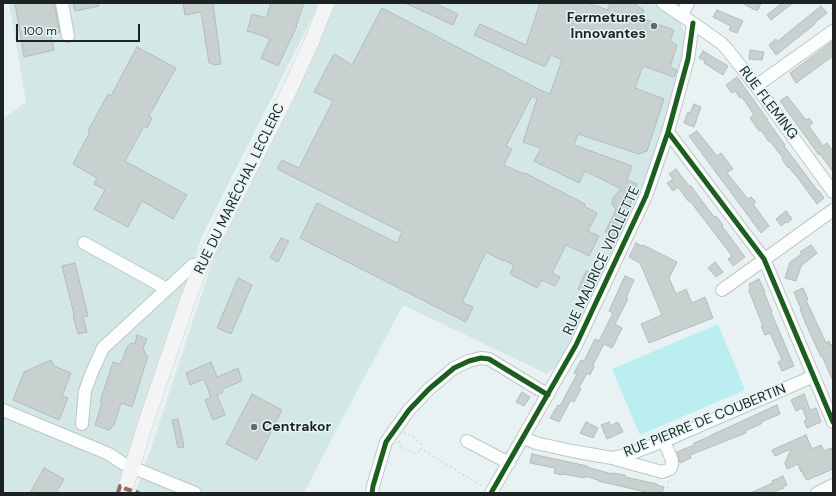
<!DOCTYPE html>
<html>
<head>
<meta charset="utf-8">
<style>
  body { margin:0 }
  #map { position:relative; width:836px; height:496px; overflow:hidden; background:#e8f2f2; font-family:"DM Sans",sans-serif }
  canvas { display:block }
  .frame { position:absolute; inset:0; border:4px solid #1d2323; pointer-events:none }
  .scale { position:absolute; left:16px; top:24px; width:124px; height:18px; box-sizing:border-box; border:2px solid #1d2323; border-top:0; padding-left:5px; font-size:12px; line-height:14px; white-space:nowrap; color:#1d2323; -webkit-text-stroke:3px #e4f6f6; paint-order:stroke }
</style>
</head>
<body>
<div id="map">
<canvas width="836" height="496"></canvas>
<div class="frame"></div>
<div class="scale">100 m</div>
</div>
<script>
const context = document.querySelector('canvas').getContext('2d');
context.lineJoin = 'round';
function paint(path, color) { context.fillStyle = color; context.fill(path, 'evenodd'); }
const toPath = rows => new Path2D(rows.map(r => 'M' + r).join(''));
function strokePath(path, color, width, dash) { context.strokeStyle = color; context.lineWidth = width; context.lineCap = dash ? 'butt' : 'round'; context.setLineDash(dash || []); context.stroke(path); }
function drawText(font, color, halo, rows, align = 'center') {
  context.font = font + ' "DM Sans",sans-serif'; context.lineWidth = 3; context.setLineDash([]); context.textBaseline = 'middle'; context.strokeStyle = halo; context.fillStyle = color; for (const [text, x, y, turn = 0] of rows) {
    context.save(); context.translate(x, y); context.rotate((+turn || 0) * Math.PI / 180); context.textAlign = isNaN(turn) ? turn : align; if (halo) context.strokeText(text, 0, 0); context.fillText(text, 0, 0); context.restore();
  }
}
paint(toPath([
  [9,3,318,3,314,14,202,236,136,431,116,493,3,493,3,119,26,102],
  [330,3,652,3,680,20,686,38,678,85,647,176,615,250,561,363,547,374,403,305,329,444,304,493,135,493,149,454,219,242]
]), '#d3e7e7');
paint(toPath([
  [718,324,745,390,640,435,612,369]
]), '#baeef0');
const building = toPath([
  [15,3,54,3,60,32,51,34,54,50,24,57,15,3],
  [73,3,98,3,99,6,75,11,73,3],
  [183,3,213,3,221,64,213,65,212,63,209,63,201,12,185,15,183,3],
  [271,3,304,3,296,26,297,26,278,66,261,58,270,39,261,35,247,31,252,14,266,18,271,3],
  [405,3,434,3,458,14,453,25,405,3],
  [540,3,587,3,608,10,610,3,633,3,644,10,641,18,674,30,670,41,677,45,670,67,677,70,674,77,643,66,635,88,664,99,647,151,639,154,578,134,574,145,632,166,627,180,637,184,630,206,622,215,626,217,616,237,605,232,616,210,612,204,613,198,621,189,585,171,579,183,534,161,541,148,523,142,537,99,532,96,506,146,512,149,504,165,524,174,525,173,585,204,584,206,597,213,588,231,599,236,589,256,566,245,552,273,560,277,555,286,542,280,537,288,510,274,514,265,504,260,503,261,486,252,462,302,473,307,466,322,300,238,317,203,397,243,402,232,277,169,282,160,299,168,333,101,314,92,334,54,352,65,382,8,542,91,550,94,562,60,551,55,545,67,474,35,480,24,526,45,540,3],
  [742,3,761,3,758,10,755,10,742,3],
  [782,3,793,3,771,20,767,15,782,3],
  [821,6,827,13,814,23,815,24,776,55,769,45,776,39,778,41,821,6],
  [717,10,743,21,737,33,729,30,731,26,713,17,717,10],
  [833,41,833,56,796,83,790,73,833,41],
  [137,47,176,68,149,116,152,118,147,128,144,126,125,161,187,195,173,219,142,201,128,227,94,209,105,190,94,184,97,178,73,164,90,132,88,131,108,94,111,96,137,47],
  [750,50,764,52,762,60,749,59,750,50],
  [703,51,728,66,723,75,704,63,705,61,699,58,703,51],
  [737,77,768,120,767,120,785,145,784,146,818,191,819,191,824,198,817,204,795,174,795,175,789,167,788,168,782,159,783,158,770,141,769,142,761,130,759,131,750,118,754,115,742,97,740,98,735,91,732,93,726,85,737,77],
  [787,96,806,120,809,118,813,123,809,126,823,146,827,143,833,151,833,172,820,154,819,155,816,151,780,101,787,96],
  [694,104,701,107,694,127,684,123,688,112,690,113,694,104],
  [697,131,717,156,721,153,733,169,727,173,748,199,751,197,756,202,753,204,769,226,761,233,689,136,697,131],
  [676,169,689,186,691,186,714,217,716,216,723,225,722,226,745,257,733,266,728,259,732,256,690,201,689,202,678,187,673,191,667,183,673,179,669,174,676,169],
  [786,211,792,219,787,223,786,222,781,226,776,219,786,211],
  [281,238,289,241,278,262,270,258,281,238],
  [636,243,642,246,643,245,677,262,669,278,676,294,686,289,692,303,705,297,713,318,649,343,641,324,662,315,640,263,629,257,636,243],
  [811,245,817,253,801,266,796,281,785,278,790,262,802,254,800,252,811,245],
  [715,262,723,272,716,277,708,268,715,262],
  [75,263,88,316,83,317,87,332,78,334,73,315,74,314,62,266,75,263],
  [586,271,593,274,584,292,578,289,586,271],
  [625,276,634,280,626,298,628,299,615,324,622,328,612,348,604,344,593,365,594,367,590,375,587,373,579,388,581,389,574,402,571,400,559,422,550,418,558,405,560,406,577,374,574,373,581,360,584,361,595,339,599,341,613,313,609,311,625,276],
  [238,278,252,285,231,334,217,328,238,278],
  [759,279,765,292,764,292,772,312,771,312,794,366,782,371,778,362,782,360,770,333,765,335,761,326,763,326,749,291,750,286,749,284,759,279],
  [803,288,808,299,806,300,826,343,829,341,830,345,833,344,833,381,822,356,821,357,805,322,800,309,801,309,794,292,803,288],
  [137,335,147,339,143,348,146,356,148,356,132,407,121,403,114,425,109,430,95,425,102,403,100,402,113,362,120,364,121,361,122,361,127,347,131,343,135,344,137,335],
  [51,360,54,366,71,373,62,396,68,398,59,420,13,400,24,372,51,360],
  [211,362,217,377,238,368,242,381,222,389,223,392,217,395,225,415,213,420,205,400,211,397,204,379,190,385,186,373,211,362],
  [522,392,530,397,524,406,516,402,522,392],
  [252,394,282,410,257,460,226,444,252,394],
  [804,394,810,410,816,408,821,422,807,428,804,421,807,420,802,408,796,411,791,400,804,394],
  [777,405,780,414,761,422,761,424,745,431,746,433,690,455,691,458,680,463,679,457,677,452,694,445,694,443,711,436,711,435,729,427,777,405],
  [178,419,184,447,178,448,172,420,178,419],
  [586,422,598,428,593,438,580,433,586,422],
  [609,422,610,426,618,422,623,432,607,439,601,425,609,422],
  [806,435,812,449,821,445,824,451,831,448,833,454,833,467,831,470,807,480,805,478,802,471,801,472,798,464,787,469,785,463,791,449,775,456,772,450,806,435],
  [532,454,587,466,587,467,612,474,613,473,625,475,625,477,657,484,657,485,664,487,662,493,650,493,598,481,598,480,585,476,585,478,563,474,562,475,554,473,555,468,530,463,532,454],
  [44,468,64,479,56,493,30,493,44,468],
  [783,476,787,485,783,487,784,488,772,493,750,493,773,483,772,481,783,476]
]);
paint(building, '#c8d0d0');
strokePath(building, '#b4bcbc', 1);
const minor = toPath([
  [62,3,68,36],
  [663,3,693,23,721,43,727,49,756,86,833,192],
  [682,15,688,3],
  [756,86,833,31],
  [668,132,764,259,833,422],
  [84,243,167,289],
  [722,290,833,210],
  [3,410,109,454,124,464,195,493],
  [82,424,85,391,92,372,103,348,193,265,202,263],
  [524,438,536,443,572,451,612,458,630,454,664,441,814,376],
  [467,441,509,463],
  [615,459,662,472,670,469,672,465,672,460,664,441],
  [372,493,373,486,386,442,409,410,429,389,454,368,469,361,481,358,489,359,548,395],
  [491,493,576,345,646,196,668,132,688,59,693,23],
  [817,493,833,485]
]);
const major = toPath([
  [124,493,147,419,186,305,202,263,290,89,311,43,327,3]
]);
strokePath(minor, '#bfc7c7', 14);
strokePath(major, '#cacece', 16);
strokePath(toPath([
  [201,232,280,77,309,13],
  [404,434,407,433,421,443,421,449,484,487],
  [399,441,400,446,416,454,421,449],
  [667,493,669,479]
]), '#d7d9d9', 1.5, [2, 3]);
strokePath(minor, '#fcfdfd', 12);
strokePath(major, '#f5f4f4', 15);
strokePath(toPath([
  [118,493,120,486,126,489,139,493]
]), '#8d6e63', 4, [8, 4]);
strokePath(toPath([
  [668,132,764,259,833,422],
  [372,493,373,486,386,442,409,410,429,389,454,368,469,361,481,358,489,359,548,395],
  [491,493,576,345,646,196,668,132,688,59,693,23]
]), '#1b5e20', 5);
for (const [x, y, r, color] of [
  [654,26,4,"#646b6b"],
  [254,427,4,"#646b6b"]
]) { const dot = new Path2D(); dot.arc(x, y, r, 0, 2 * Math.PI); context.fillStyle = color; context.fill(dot); strokePath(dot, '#e4f6f6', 1.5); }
drawText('bold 14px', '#1d2323', '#e4f6f6', [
  ["Fermetures",646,18],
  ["Innovantes",646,34],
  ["Centrakor",262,427,"left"]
], 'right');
drawText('14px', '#1d2323', '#e4f6f6', [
  ["RUE FLEMING",768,103,53],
  ["RUE DU MARÉCHAL LECLERC",240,189,-64],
  ["RUE MAURICE VIOLLETTE",602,261,-65],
  ["RUE PIERRE DE COUBERTIN",705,421,-22]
]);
</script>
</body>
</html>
